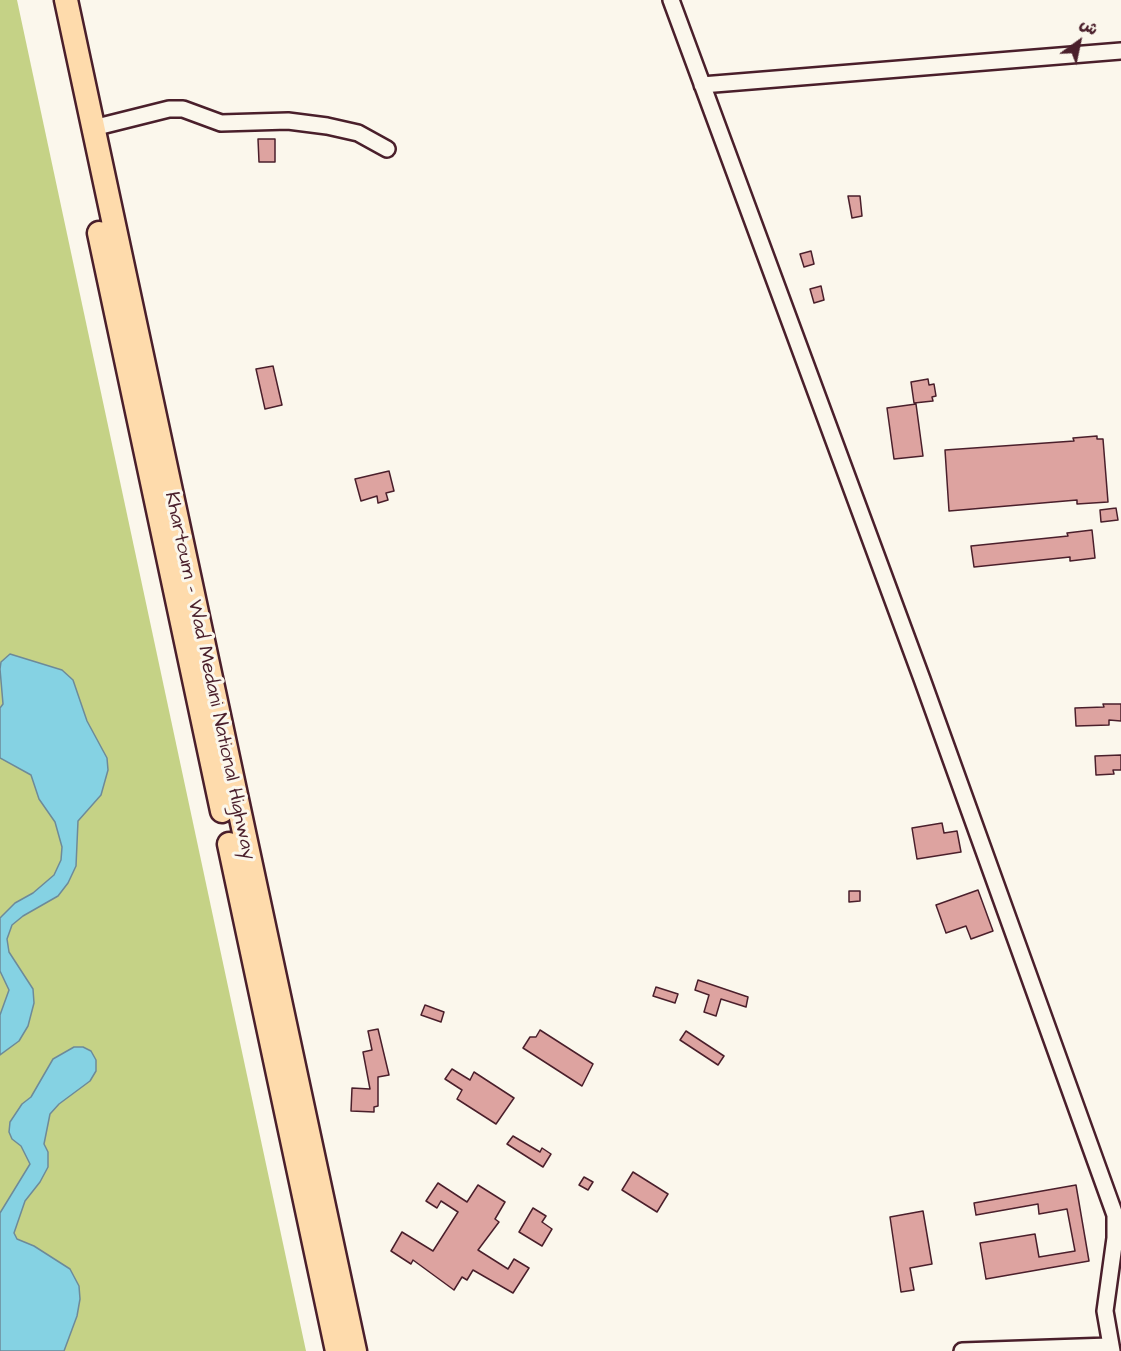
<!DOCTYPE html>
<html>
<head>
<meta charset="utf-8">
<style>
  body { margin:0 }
  #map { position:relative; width:1121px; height:1351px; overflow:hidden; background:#fbf7ec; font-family:"Architects Daughter","Playpen Sans Arabic",sans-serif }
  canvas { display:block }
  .north { position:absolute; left:1049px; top:12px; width:60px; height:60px; -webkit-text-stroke:4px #fbf7ec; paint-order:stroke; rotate:33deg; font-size:16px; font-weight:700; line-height:24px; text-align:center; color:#4a1f2b }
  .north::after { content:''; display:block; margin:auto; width:21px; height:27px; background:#4a1f2b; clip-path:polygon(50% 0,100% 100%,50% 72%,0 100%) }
</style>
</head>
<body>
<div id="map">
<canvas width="1121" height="1351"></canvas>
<div class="north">ش</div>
</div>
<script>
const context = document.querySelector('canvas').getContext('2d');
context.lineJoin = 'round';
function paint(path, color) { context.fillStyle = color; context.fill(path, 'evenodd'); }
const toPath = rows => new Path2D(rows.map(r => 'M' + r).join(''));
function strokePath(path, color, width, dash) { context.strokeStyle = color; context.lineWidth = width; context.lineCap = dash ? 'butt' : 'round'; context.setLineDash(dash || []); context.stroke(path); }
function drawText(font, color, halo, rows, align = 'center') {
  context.font = font + ' "Architects Daughter",sans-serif'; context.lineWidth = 6; context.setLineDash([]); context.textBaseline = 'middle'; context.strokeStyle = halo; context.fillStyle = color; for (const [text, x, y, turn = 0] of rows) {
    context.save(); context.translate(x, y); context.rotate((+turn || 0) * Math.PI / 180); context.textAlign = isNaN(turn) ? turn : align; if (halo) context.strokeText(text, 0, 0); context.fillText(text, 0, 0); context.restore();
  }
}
paint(toPath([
  [0,0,17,0,306,1351,0,1351]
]), '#c5d286');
const water = toPath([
  [10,654,62,670,73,680,87,721,107,758,108,770,101,795,78,821,76,866,68,883,58,896,23,916,12,925,7,939,9,952,33,989,34,1003,28,1026,19,1041,0,1055,0,1015,9,990,0,971,0,918,15,903,33,893,54,875,61,860,62,847,55,822,39,799,31,775,0,758,0,708,3,704,0,669,1,662,10,654],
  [74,1047,83,1047,91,1051,96,1060,96,1071,90,1081,59,1104,50,1114,44,1144,48,1152,48,1167,40,1182,25,1201,14,1233,17,1239,34,1246,70,1269,79,1286,80,1299,77,1316,64,1351,0,1351,0,1213,30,1164,21,1146,12,1139,9,1132,10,1122,22,1104,31,1097,53,1059,74,1047]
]);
paint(water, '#85d2e3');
strokePath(water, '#6d8a99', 1.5);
const building = toPath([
  [258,139,275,139,275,162,259,162,258,139],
  [848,196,860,196,862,216,852,218,848,196],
  [811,251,814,264,804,267,800,254,811,251],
  [821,286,824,300,814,303,810,289,821,286],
  [273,366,282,405,265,409,256,369,273,366],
  [928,379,929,385,934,384,936,396,932,397,933,401,914,403,911,382,928,379],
  [916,404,923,456,894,459,887,408,916,404],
  [1097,436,1097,439,1103,439,1108,502,1077,504,1077,500,949,511,945,450,1074,441,1073,438,1097,436],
  [389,471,394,491,386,493,388,500,378,503,377,496,361,501,355,479,389,471],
  [1116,508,1118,520,1101,522,1100,510,1116,508],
  [1092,530,1095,558,1070,561,1070,557,974,567,971,546,1068,536,1067,533,1092,530],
  [1103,704,1121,704,1121,721,1109,720,1109,725,1076,726,1075,708,1104,707,1103,704],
  [1121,755,1121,770,1113,770,1114,774,1096,775,1095,756,1121,755],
  [942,823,944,833,957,831,961,852,917,859,912,828,942,823],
  [978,890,993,931,971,939,966,926,946,933,936,905,978,890],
  [849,891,860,891,860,901,849,902,849,891],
  [698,980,748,997,746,1007,721,999,716,1016,704,1012,709,995,695,990,698,980],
  [656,987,678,994,675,1003,653,996,656,987],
  [425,1005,444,1012,441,1022,421,1015,425,1005],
  [378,1029,389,1075,378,1077,378,1106,374,1107,374,1112,351,1111,352,1088,370,1089,363,1052,372,1050,368,1031,378,1029],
  [540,1030,593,1064,582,1086,523,1048,530,1037,536,1037,540,1030],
  [686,1031,724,1056,718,1065,680,1040,686,1031],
  [452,1069,470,1080,474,1072,514,1098,496,1124,457,1099,462,1090,445,1079,452,1069],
  [513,1136,540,1152,542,1148,551,1154,543,1167,507,1144,513,1136],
  [633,1172,668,1194,657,1212,622,1190,633,1172],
  [584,1177,593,1182,588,1190,579,1185,584,1177],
  [438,1183,467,1202,478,1185,505,1202,495,1219,499,1222,478,1250,508,1269,514,1259,529,1268,513,1293,473,1270,467,1280,462,1277,454,1290,413,1260,411,1264,391,1251,402,1232,433,1251,458,1212,441,1201,437,1208,426,1201,438,1183],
  [1076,1185,1089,1261,986,1279,980,1243,1035,1234,1039,1257,1075,1251,1067,1209,1039,1214,1038,1204,976,1215,974,1203,1076,1185],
  [533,1208,546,1216,542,1222,552,1229,542,1246,519,1232,533,1208],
  [923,1211,932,1264,910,1268,914,1290,901,1292,890,1217,923,1211]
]);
paint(building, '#dda3a0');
strokePath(building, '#4a1f2b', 1.5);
const minor = toPath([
  [671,0,922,679,1115,1215,1115,1238,1105,1311,1112,1351],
  [702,85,1121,51],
  [93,128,169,109,183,109,221,123,288,121,327,126,358,133,387,149],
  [962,1351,1109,1346]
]);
const highway = toPath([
  [66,0,355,1351],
  [99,233,222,811],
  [229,844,337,1351]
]);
strokePath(minor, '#4a1f2b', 20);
strokePath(highway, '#4a1f2b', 27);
strokePath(minor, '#fbf7ec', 15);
strokePath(highway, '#fedbac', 22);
drawText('20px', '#4a1f2b', '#fbf7ec', [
  ["Khartoum - Wad Medani National Highway",209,676,78]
]);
</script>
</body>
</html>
